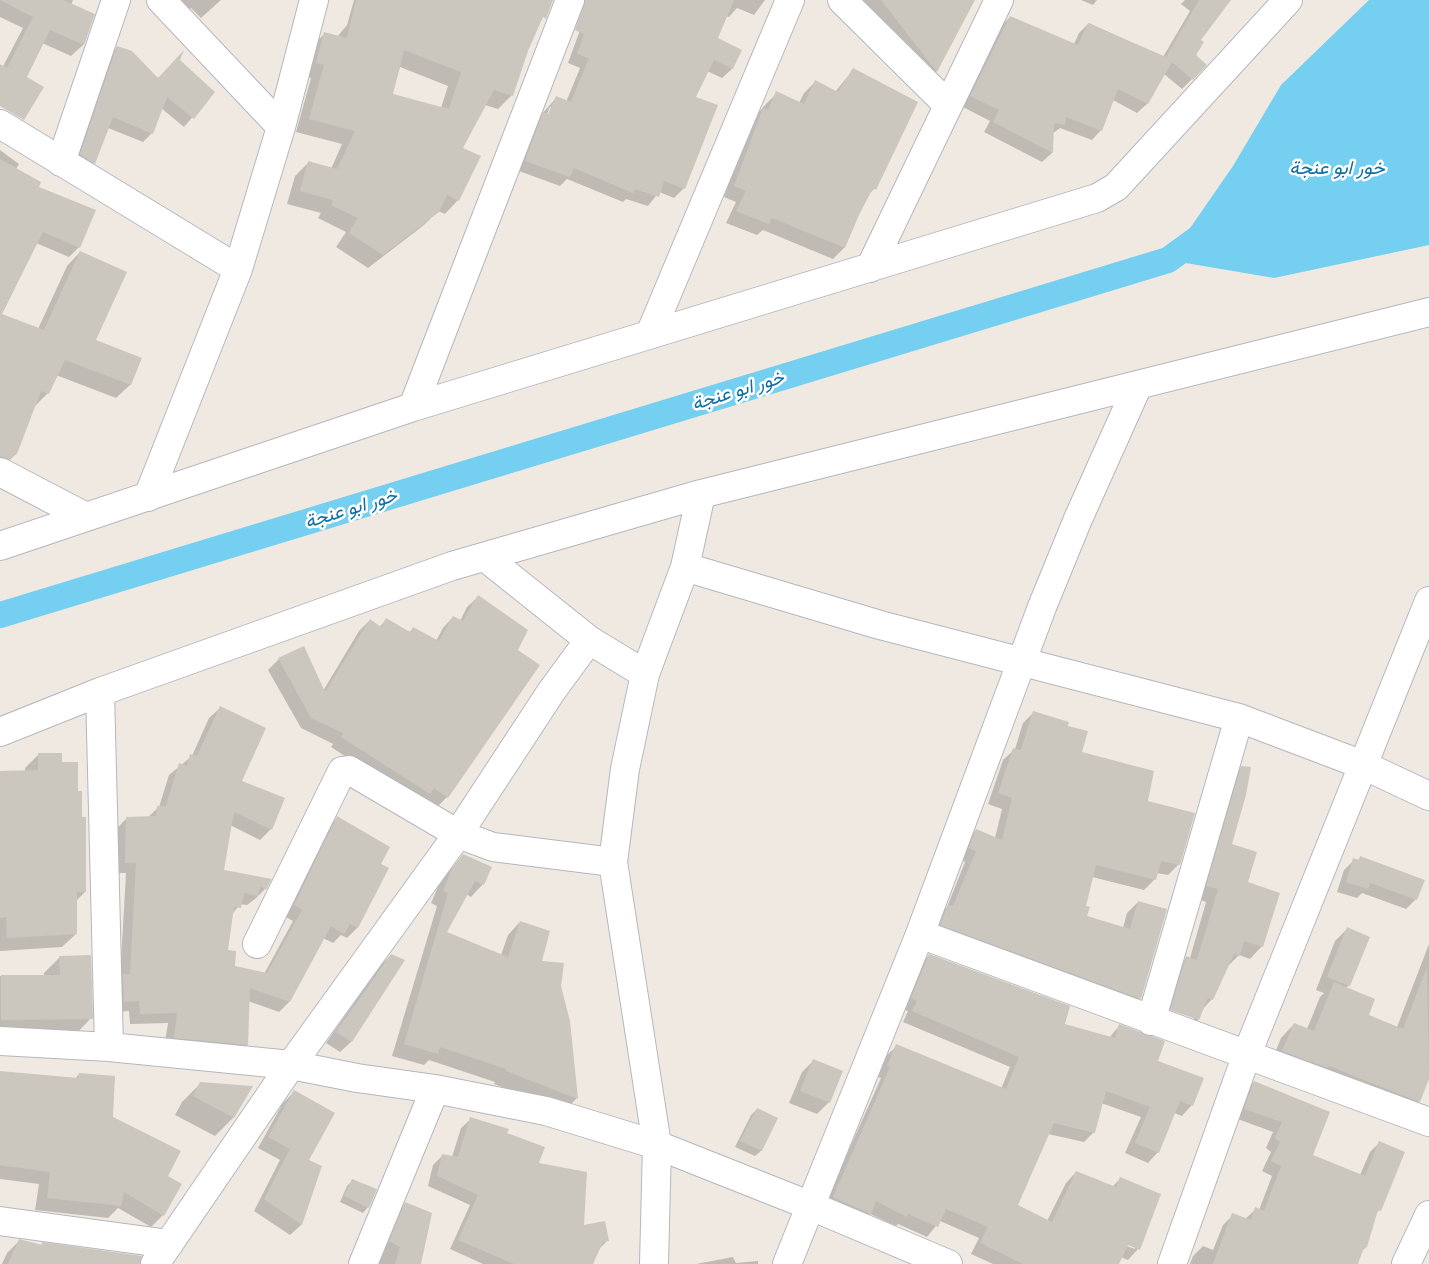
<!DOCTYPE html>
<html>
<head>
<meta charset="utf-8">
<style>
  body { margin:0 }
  canvas { display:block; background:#efe9e1 }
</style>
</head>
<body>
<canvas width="1429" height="1264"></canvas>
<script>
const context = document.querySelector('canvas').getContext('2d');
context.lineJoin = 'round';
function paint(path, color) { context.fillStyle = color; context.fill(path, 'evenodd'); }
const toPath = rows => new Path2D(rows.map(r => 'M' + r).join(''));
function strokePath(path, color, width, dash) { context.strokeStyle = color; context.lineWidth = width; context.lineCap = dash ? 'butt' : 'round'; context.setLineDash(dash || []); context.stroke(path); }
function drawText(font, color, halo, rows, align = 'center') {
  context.font = font + ' "PT Sans",Vazirmatn,sans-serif'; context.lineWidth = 5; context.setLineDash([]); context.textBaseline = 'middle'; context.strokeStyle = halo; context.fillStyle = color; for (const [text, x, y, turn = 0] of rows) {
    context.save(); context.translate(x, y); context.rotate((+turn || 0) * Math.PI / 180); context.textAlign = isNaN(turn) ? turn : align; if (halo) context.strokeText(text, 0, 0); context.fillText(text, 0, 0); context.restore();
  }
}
paint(toPath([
  [1369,0,1429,0,1429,245,1274,278,1168,260,1233,166,1281,85]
]), '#75cff0');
paint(toPath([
  [0,0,73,0,71,5,93,15,83,45,71,56,42,43,0,99,0,72,23,28,0,17],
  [161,0,221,0,201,18,191,8,178,19],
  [354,0,548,0,523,60,512,95,498,109,485,105,462,148,458,200,445,214,438,211,424,225,368,268,336,247,346,232,318,218,321,213,287,204,295,176,308,163,331,169,342,144,296,132,311,78,303,76,311,48,324,34,337,37,347,25],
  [400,67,448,86,441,108,392,95],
  [608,0,765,0,754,15,737,8,729,17,726,16,716,38,741,50,732,69,722,78,707,71,694,98,684,188,674,198,659,192,648,206,626,199,623,202,567,179,560,186,516,170,534,123,556,98,566,102,580,68,568,63,580,30],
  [550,107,553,107,545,119],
  [841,0,973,0,936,72,921,87],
  [1081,0,1097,0,1093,5],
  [1185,0,1229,0,1199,40,1192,79,1182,89,1164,74,1147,104,1137,113,1113,100,1101,130,1092,140,1060,128,1052,134,1052,153,1042,162,984,132,990,121,961,106,1000,27,1010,17,1074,44,1079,33,1089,23,1163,57,1190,11,1181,4],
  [117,47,158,79,179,61,214,92,184,127,161,108,152,133,143,142,108,128,94,163,85,172,72,164,108,56],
  [854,69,874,189,868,195,858,214,844,248,833,259,763,230,757,235,726,223,736,202,724,197,752,120,766,104,777,93,799,103,804,93,815,82,835,92],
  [0,150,19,164,16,169,37,187,79,247,69,257,36,243,4,310,0,315,38,329,67,266,80,252,95,341,140,359,130,385,116,398,56,375,48,393,34,407,16,454,0,469],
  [478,597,447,797,437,807,418,804,331,747,333,744,301,728,268,670,278,660,304,648,323,691,359,631,370,620,379,627,386,620,409,632,413,629,436,641,443,628,453,617,460,621,467,607],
  [220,708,241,781,283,799,270,830,260,840,230,825,223,871,270,880,265,889,255,899,247,905,240,904,231,916,227,951,233,967,264,974,293,921,284,916,327,828,337,818,380,864,387,868,357,928,347,938,341,935,333,943,323,938,289,1002,279,1012,248,1001,247,1045,237,1055,164,1048,168,1023,130,1024,129,1011,114,1012,120,978,126,873,115,873,116,829,127,818,147,818,159,807,169,775,192,756,209,718],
  [1034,712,1066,726,1081,753,1147,802,1179,864,1168,875,1156,873,1155,879,1144,890,1092,877,1085,906,1086,917,1123,928,1127,913,1138,902,1140,998,1129,1009,930,936,937,917,947,907,965,862,959,859,965,841,976,830,995,838,1002,809,988,804,1003,760,1015,749,1023,723],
  [38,755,61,764,77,792,85,892,75,902,76,934,62,947,0,951,0,772,25,771,25,768],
  [1242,767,1231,844,1246,883,1262,946,1250,959,1239,955,1226,968,1212,999,1202,1010,1198,1020,1186,1032,1159,1022,1174,970,1187,957,1190,958,1206,902,1195,898,1229,780],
  [1165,1007,1194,1017,1194,1020,1164,1009],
  [463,855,483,884,471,897,466,894,445,933,501,955,508,935,520,922,569,1021,576,1099,564,1111,494,1084,495,1082,429,1060,424,1065,392,1056,437,906,431,903,440,882],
  [1360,858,1416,899,1406,909,1362,893,1357,898,1337,892,1344,870,1354,860,1357,861],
  [1347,929,1349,985,1346,988,1367,1015,1397,1027,1429,944,1429,1075,1419,1101,1405,1114,1270,1065,1281,1038,1294,1024,1307,1029,1320,997,1324,993,1316,990,1335,941],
  [391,955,403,961,351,1042,340,1052,326,1043,380,966],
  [929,955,1063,1025,1109,1038,1119,1026,1156,1062,1192,1105,1182,1116,1174,1113,1158,1152,1148,1163,1125,1153,1141,1117,1101,1103,1094,1132,1084,1142,1048,1134,1016,1206,1047,1221,1066,1183,1076,1172,1112,1187,1120,1179,1138,1249,1128,1260,1121,1257,1118,1264,993,1264,971,1254,979,1238,940,1221,927,1237,898,1224,896,1226,870,1214,860,1223,823,1208,881,1078,878,1077,886,1056,897,1046,1001,1089,1010,1067,903,1022,908,1011,901,1009,919,966],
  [1122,1242,1135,1246,1135,1249,1121,1244],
  [60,957,91,1018,76,1034,0,1035,0,976,44,976,44,973],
  [814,1060,829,1102,817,1114,789,1103,802,1072],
  [0,1073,75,1079,79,1074,111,1118,167,1177,163,1215,151,1227,118,1208,108,1218,35,1210,39,1184,0,1179],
  [1254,1082,1311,1156,1360,1175,1370,1152,1380,1142,1379,1210,1376,1214,1366,1247,1362,1251,1357,1264,1190,1264,1193,1256,1203,1246,1213,1250,1223,1225,1233,1215,1245,1219,1256,1209,1259,1210,1272,1176,1262,1171,1271,1152,1266,1148,1273,1132,1235,1118,1244,1092],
  [201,1083,251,1087,233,1118,215,1136,175,1115,182,1102],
  [294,1092,308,1161,320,1166,301,1225,290,1235,254,1211,280,1160,258,1148,283,1103],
  [757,1109,776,1119,761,1151,755,1156,735,1147,751,1115],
  [471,1119,506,1134,537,1164,583,1226,608,1240,598,1250,593,1264,483,1264,450,1249,470,1205,428,1186,433,1165,442,1156,452,1157,461,1128],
  [353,1180,368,1207,363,1213,340,1202,347,1186],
  [406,1203,420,1264,380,1264,372,1260,387,1222],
  [19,1241,40,1246,42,1244,113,1264,2,1264,7,1253],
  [733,1257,736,1263,758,1261,758,1264,696,1264]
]), '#0003');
strokePath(toPath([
  [0,615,1168,260,1197,239]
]), '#75cff0', 26);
paint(toPath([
  [0,0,63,0,95,14,84,45,50,30,27,77,44,87,24,120,0,106,0,64,7,68,33,17],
  [356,0,553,0,546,19,543,17,528,51,513,96,494,90,463,148,481,156,459,201,447,195,439,212,383,255,349,233,358,218,331,205,333,200,300,191,308,161,337,169,355,131,309,119,324,65,316,63,324,32,347,38],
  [404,50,461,72,449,109,393,94],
  [585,0,734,0,718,38,742,50,733,69,714,60,696,97,718,105,685,189,664,181,659,197,635,189,633,193,574,168,570,177,525,161,543,112,548,114,556,96,571,102,589,58,577,54,584,34,575,30],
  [881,0,975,0,937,72],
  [1199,0,1231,0,1201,40,1204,42,1196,55,1207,65,1193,80,1172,62,1148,104,1118,89,1102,131,1066,117,1065,125,1054,123,1053,153,993,122,999,110,970,96,1010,16,1078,45,1088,23,1166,57],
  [117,46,132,51,158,78,184,50,180,60,215,92,194,119,167,97,153,134,113,117,95,164,80,154],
  [853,68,918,102,876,190,873,188,859,215,845,248,772,218,769,224,736,211,746,191,734,186,763,108,768,110,776,91,804,104,815,80,838,92],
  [0,159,41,182,39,187,96,210,80,248,43,232,2,314,44,330,80,251,127,272,96,340,142,358,131,385,65,360,49,394,41,391,17,454,9,459,0,456],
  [478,595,528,630,518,650,540,665,448,798,434,788,430,794,341,737,343,733,311,718,278,658,304,646,325,692,370,619,381,627,386,618,410,632,413,627,439,641,453,616,463,621],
  [220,706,266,728,242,781,285,798,272,830,234,812,224,870,272,879,266,890,260,886,258,896,244,893,241,908,234,907,228,950,236,951,235,966,267,973,302,910,294,905,337,816,390,847,381,864,389,868,358,928,350,924,344,934,331,926,290,1002,250,988,248,1045,174,1038,177,1013,140,1014,139,1001,124,1002,123,974,130,974,136,863,125,863,126,817,156,816,157,806,166,806,179,763,187,766,190,754,197,756],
  [1033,711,1069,722,1068,726,1088,731,1082,752,1154,771,1148,801,1195,813,1180,865,1161,861,1156,880,1096,865,1086,906,1090,907,1087,916,1130,929,1138,901,1167,909,1141,999,940,925,948,905,953,906,976,851,969,848,976,829,1002,840,1012,798,998,793,1013,748,1021,750],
  [38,753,62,753,62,762,78,762,78,791,82,791,82,817,86,817,86,892,77,892,77,934,7,938,6,917,0,918,0,771,38,770],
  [1241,766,1251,767,1246,795,1232,844,1257,852,1248,882,1280,893,1263,947,1244,941,1240,956,1234,954,1213,1000,1208,998,1199,1020,1170,1010,1186,956,1197,960,1218,889,1206,886],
  [463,854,492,867,484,885,475,881,447,932,508,957,520,921,550,931,542,961,564,963,561,986,570,1021,578,1099,506,1071,506,1069,440,1047,438,1054,404,1044,448,893,443,891,452,868],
  [1360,856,1425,880,1417,900,1370,883,1368,889,1346,882,1353,858,1359,860],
  [1347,927,1370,937,1350,986,1327,977],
  [391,954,405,960,352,1042,336,1032],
  [929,954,1070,1006,1065,1024,1115,1038,1119,1024,1165,1041,1158,1061,1204,1078,1193,1106,1180,1101,1159,1153,1135,1143,1150,1107,1106,1091,1095,1133,1054,1123,1018,1205,1052,1222,1076,1171,1116,1187,1120,1177,1161,1194,1140,1250,1128,1245,1119,1264,1023,1264,980,1243,988,1227,946,1209,938,1227,908,1214,907,1217,876,1201,871,1214,833,1197,890,1067,887,1066,896,1044,1006,1089,1019,1057,912,1011,917,1001,911,998],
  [91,955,93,1019,1,1020,1,975,60,975,59,956],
  [1427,967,1429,1079,1420,1102,1329,1066,1328,1068,1282,1051,1294,1023,1314,1031,1334,982,1375,999,1369,1015,1403,1029],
  [813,1059,843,1071,830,1103,800,1091],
  [0,1071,78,1078,79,1073,115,1076,113,1117,181,1151,168,1176,182,1184,164,1216,124,1192,121,1206,47,1198,50,1172,0,1165],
  [1254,1081,1330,1112,1313,1155,1365,1176,1379,1141,1405,1152,1381,1211,1378,1210,1367,1247,1364,1247,1358,1264,1213,1264,1232,1213,1251,1220,1255,1207,1264,1211,1281,1166,1271,1161,1280,1142,1275,1138,1282,1122,1244,1109],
  [200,1082,253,1086,234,1118,193,1096],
  [294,1090,335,1113,309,1160,322,1166,302,1225,264,1199,290,1149,268,1137],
  [757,1108,778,1118,762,1151,740,1141],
  [470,1117,509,1129,507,1133,545,1147,539,1163,587,1172,584,1225,605,1221,609,1241,603,1242,593,1264,514,1264,458,1240,478,1195,437,1176,442,1154,458,1157],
  [352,1179,377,1189,369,1208,344,1196],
  [405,1202,432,1213,421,1264,395,1264,400,1247,389,1241],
  [19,1239,42,1245,42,1242,142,1256,140,1264,8,1264]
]), '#cbc7bf');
const minor = toPath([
  [161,0,281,127],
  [842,0,948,105],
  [0,124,238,269],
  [61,162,116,0],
  [870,268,999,0],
  [651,332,790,0],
  [413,407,570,0],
  [0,472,86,517],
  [148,497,238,269,281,127,314,0],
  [0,546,413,407,1097,198,1116,187,1288,0],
  [685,567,880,625,1239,718,1363,765,1429,796],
  [589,640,645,674],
  [100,692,109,1047],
  [0,732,100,692,452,566,701,494,1429,312],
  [613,862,625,769,645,674,685,567,701,494],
  [920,934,1429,1122],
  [257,944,342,771,349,770,458,834,551,692,589,640,485,557],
  [1151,1021,1239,718],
  [0,1041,109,1047,291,1065,357,1078,435,1089,363,1264],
  [435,1089,546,1111,657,1145,811,1206,948,1264],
  [0,1221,169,1244],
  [155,1264,291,1065,458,834,493,847,613,862,657,1145,654,1264],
  [787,1264,920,934,1042,607,1078,519,1138,385],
  [1172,1264,1247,1054,1429,601],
  [1406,1264,1429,1215]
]);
strokePath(minor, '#b4b7c1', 30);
strokePath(minor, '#fff', 28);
drawText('italic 19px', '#0d6fa3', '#fff', [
  ["خور ابو عنجة",1337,169],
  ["خور ابو عنجة",738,391,-17],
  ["خور ابو عنجة",351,509,-17]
]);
</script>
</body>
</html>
